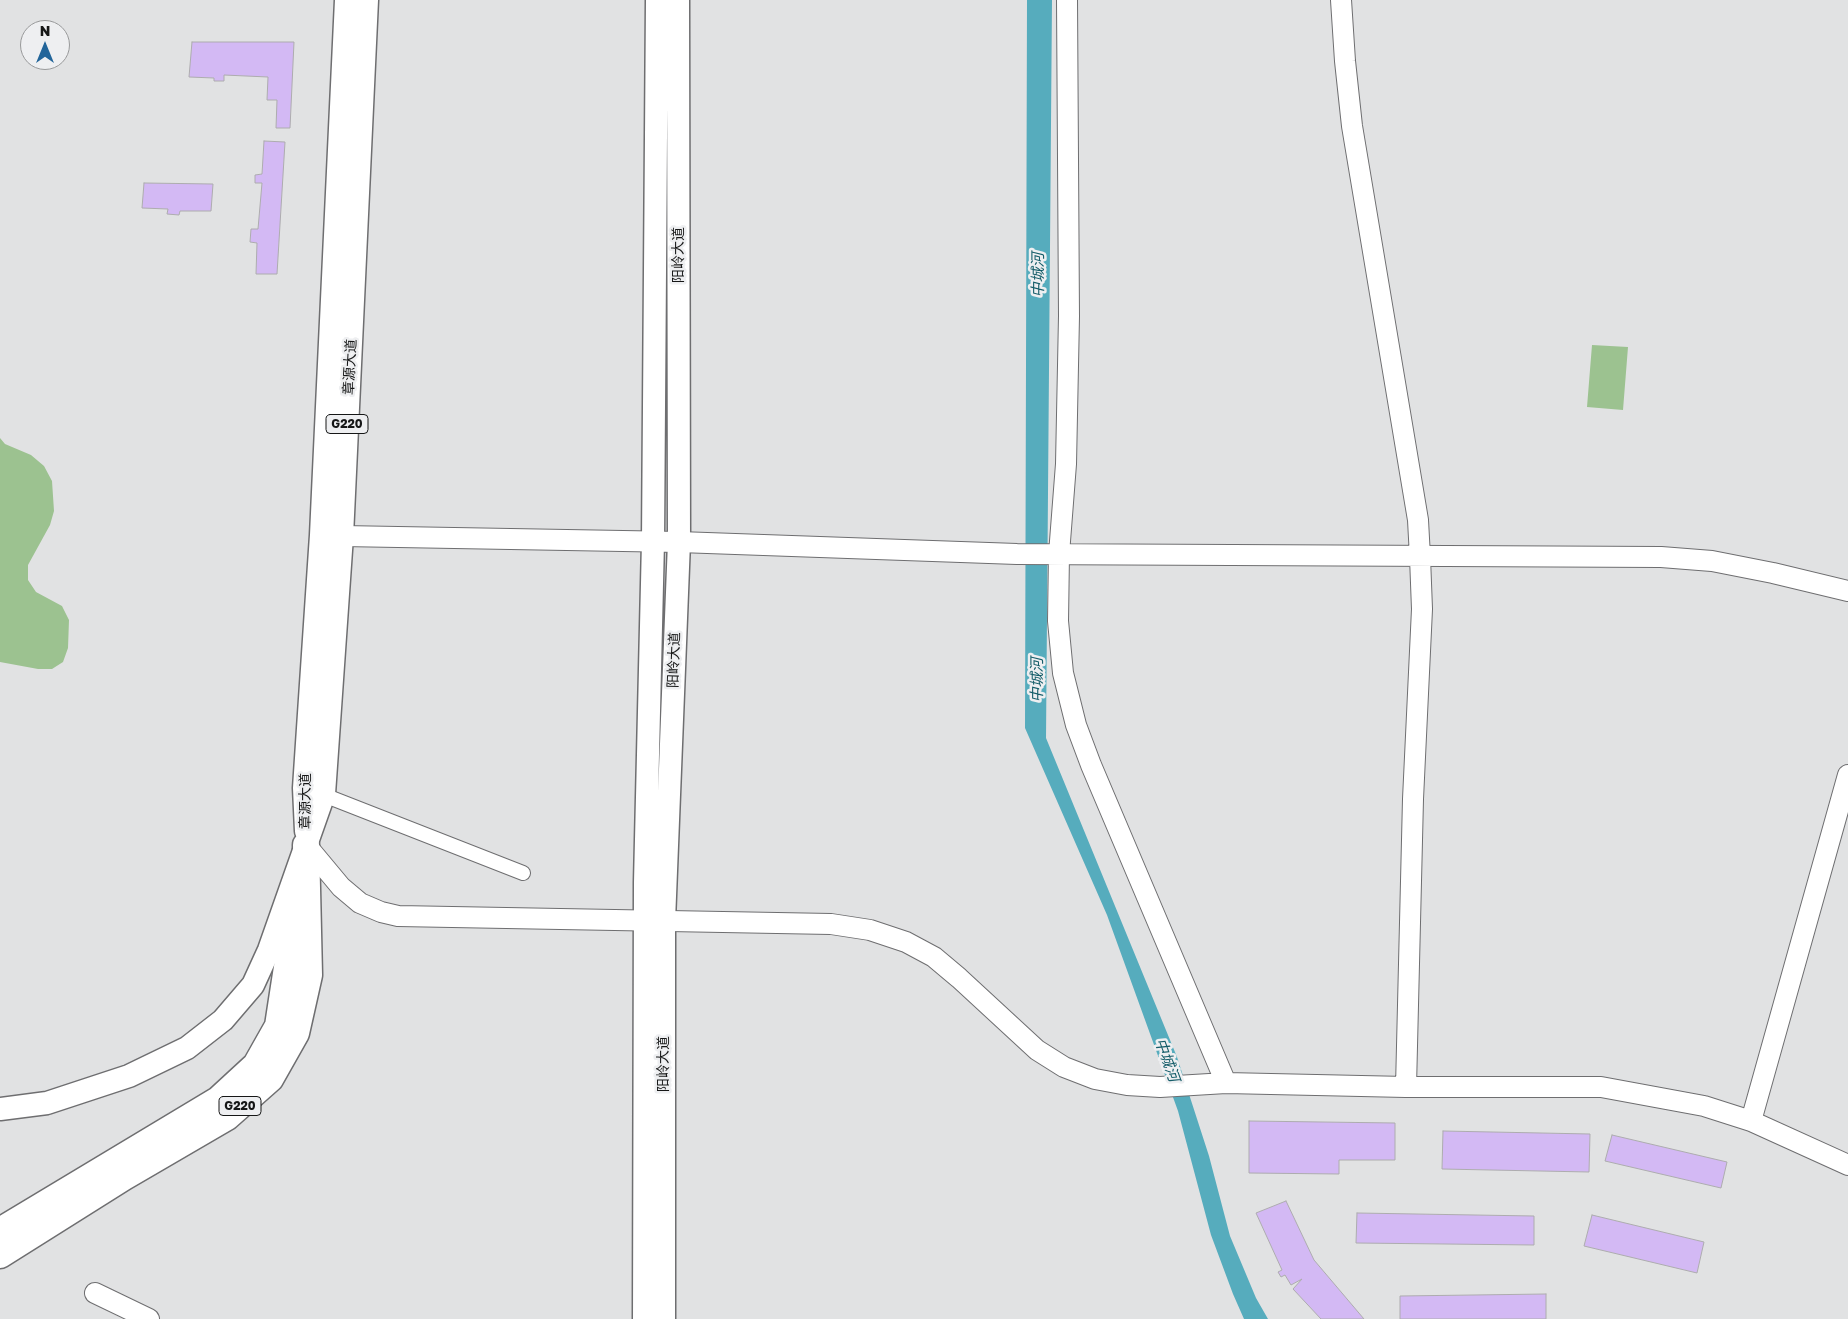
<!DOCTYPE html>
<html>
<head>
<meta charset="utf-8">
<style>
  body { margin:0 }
  #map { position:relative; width:1848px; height:1319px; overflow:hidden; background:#e1e2e3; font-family:"Golos Text",sans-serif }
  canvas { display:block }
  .north { position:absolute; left:20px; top:20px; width:50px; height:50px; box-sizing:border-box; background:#eeeff1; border:1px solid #98999a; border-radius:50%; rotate:0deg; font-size:14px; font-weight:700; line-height:20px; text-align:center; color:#161717 }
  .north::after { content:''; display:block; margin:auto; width:18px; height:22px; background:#22659a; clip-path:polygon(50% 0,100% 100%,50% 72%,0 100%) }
</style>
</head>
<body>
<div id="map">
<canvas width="1848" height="1319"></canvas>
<div class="north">N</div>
</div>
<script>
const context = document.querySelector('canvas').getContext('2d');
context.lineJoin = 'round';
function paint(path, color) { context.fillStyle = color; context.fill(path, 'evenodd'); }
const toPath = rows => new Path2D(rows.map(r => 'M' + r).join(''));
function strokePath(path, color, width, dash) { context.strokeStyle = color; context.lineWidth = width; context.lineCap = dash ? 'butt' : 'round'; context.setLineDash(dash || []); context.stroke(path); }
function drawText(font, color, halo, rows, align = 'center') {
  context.font = font + ' "Golos Text","Noto Sans SC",sans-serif'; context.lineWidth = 5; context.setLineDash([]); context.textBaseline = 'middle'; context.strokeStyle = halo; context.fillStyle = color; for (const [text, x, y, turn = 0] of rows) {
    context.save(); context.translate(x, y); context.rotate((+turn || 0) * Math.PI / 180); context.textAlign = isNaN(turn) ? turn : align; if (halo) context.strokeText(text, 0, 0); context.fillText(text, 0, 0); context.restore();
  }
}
paint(toPath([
  [1592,345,1628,347,1623,410,1587,407],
  [0,438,5,444,31,455,44,466,52,481,54,511,50,525,28,565,28,580,36,592,62,606,69,620,68,648,63,662,52,669,38,669,0,662]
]), '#9cc290');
paint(toPath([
  [1027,0,1052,0,1046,738,1177,1057,1209,1156,1230,1236,1256,1298,1268,1319,1244,1319,1233,1294,1211,1235,1178,1111,1107,915,1025,728]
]), '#56acbd');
const building = toPath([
  [192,42,294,42,290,128,276,128,277,100,267,100,268,77,224,75,224,81,214,81,214,78,189,77,192,42],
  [264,141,285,142,277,274,256,274,257,243,250,242,251,229,258,229,262,183,255,183,255,175,262,174,264,141],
  [144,183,213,184,211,211,180,211,179,215,167,214,168,209,142,208,144,183],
  [1249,1121,1395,1123,1395,1160,1339,1160,1339,1174,1249,1173,1249,1121],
  [1443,1131,1590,1134,1589,1172,1442,1169,1443,1131],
  [1612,1135,1727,1162,1721,1188,1605,1161,1612,1135],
  [1286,1201,1314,1260,1364,1319,1321,1319,1293,1289,1302,1279,1291,1285,1285,1275,1281,1277,1278,1272,1282,1270,1256,1213,1286,1201],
  [1357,1213,1534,1216,1534,1245,1356,1243,1357,1213],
  [1592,1215,1704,1242,1697,1273,1584,1246,1592,1215],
  [1546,1294,1546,1319,1400,1319,1400,1296,1546,1294]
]);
paint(building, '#d3b9f4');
strokePath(building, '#adacae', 1);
const street = toPath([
  [316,792,523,873]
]);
const secondary = toPath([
  [1067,0,1069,316,1066,464,1059,554,1058,621,1063,673,1076,725,1091,765,1226,1083],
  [1341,0,1345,61,1352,126,1418,520,1420,557,1422,609,1413,799,1406,1087],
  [342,536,679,542,1017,554,1661,557,1712,561,1773,573,1848,591],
  [306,845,341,887,360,903,381,912,398,916,831,924,870,930,906,942,934,957,959,978,1037,1050,1064,1067,1095,1079,1127,1085,1160,1087,1226,1083,1406,1087,1601,1087,1704,1106,1751,1121,1848,1165],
  [1751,1121,1848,775],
  [95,1293,149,1319]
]);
const primary = toPath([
  [306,831,304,788,321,535,346,0],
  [0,1109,47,1103,129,1076,187,1048,223,1020,253,985,269,950,324,794,342,536,367,0],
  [644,1319,645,882,653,541,657,0],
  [664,1319,664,921,679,542,678,0]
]);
const highway = toPath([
  [0,1231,218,1100,256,1065,278,1026,295,915],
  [0,1255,124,1177,227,1117,270,1079,296,1033,309,975,306,845]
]);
strokePath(street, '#6e6e70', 16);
strokePath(secondary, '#6e6e70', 22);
strokePath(primary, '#6e6e70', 25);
strokePath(highway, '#6e6e70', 29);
strokePath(street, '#fff', 14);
strokePath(secondary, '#fff', 20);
strokePath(primary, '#fff', 22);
strokePath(highway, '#fff', 26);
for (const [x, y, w] of [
  [347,424,42],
  [240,1106,42]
]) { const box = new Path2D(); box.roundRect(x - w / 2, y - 9.5, w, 19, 4); context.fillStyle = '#eeeff1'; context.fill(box); strokePath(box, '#161717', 1); }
drawText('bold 12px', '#161717', null, [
  ["G220",347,424],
  ["G220",240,1106]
]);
drawText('14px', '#161717', '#eeeff1', [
  ["阳岭大道",679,255,-90],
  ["章源大道",350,367,-87],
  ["阳岭大道",674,660,-88],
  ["章源大道",306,801,-90],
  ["阳岭大道",664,1064,-90]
]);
drawText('italic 15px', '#155d69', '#eeeff1', [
  ["中城河",1038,275,-90],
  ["中城河",1037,680,-90],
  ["中城河",1167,1060,70]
]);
</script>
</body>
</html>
